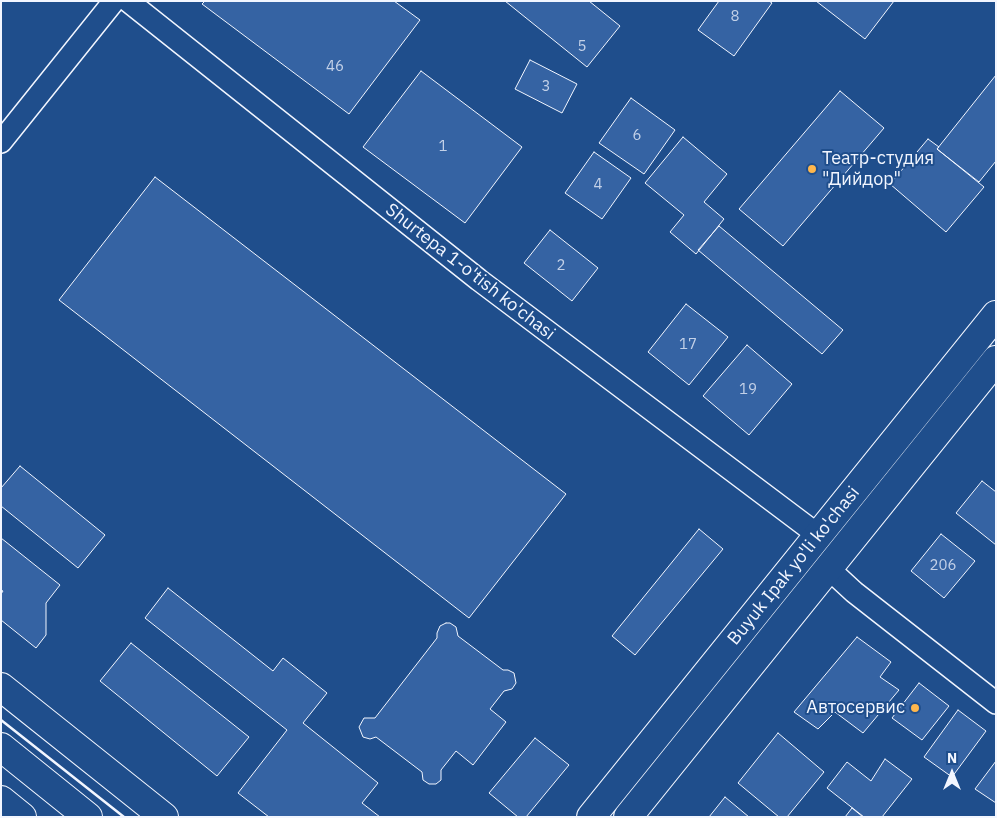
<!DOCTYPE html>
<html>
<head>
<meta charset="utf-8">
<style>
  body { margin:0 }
  #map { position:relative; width:997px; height:818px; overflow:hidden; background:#1f4e8c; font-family:"IBM Plex Sans",sans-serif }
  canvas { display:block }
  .frame { position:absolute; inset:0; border:2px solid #f2f6ff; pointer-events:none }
  .north { position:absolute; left:927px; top:748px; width:50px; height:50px; -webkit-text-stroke:4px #1f4e8c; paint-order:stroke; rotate:0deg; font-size:14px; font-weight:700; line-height:20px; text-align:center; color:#f2f6ff }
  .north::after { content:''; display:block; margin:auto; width:18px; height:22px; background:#f2f6ff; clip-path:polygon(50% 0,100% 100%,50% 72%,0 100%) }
</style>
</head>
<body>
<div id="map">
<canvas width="997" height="818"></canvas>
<div class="frame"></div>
<div class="north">N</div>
</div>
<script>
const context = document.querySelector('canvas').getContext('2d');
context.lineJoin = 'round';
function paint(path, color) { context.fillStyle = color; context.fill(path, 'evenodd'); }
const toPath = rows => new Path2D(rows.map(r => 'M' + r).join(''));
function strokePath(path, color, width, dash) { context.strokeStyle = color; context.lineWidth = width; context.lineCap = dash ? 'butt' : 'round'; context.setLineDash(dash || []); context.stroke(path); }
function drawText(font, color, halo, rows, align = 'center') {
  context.font = font + ' "IBM Plex Sans",sans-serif'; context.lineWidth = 4; context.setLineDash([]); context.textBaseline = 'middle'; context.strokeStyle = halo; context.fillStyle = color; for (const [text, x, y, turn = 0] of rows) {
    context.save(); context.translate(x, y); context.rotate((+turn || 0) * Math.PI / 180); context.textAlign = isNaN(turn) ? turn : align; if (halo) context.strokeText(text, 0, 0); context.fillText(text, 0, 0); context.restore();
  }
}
const building = toPath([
  [205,1,394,1,420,20,349,114,202,4,205,1],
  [505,1,589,1,620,26,587,67,505,1],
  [719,1,769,1,772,3,734,56,698,30,719,1],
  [816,1,894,1,865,39,816,1],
  [530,60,577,84,562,113,515,89,530,60],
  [421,71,522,147,465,223,363,147,421,71],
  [996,75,996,161,979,182,937,149,996,75],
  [840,91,884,128,783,246,739,209,840,91],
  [631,98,675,130,644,174,599,143,631,98],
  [683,137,727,174,704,202,724,219,696,254,670,232,684,215,645,183,683,137],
  [928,139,939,147,937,149,984,187,946,232,890,184,928,139],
  [594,152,631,178,602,219,565,193,594,152],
  [155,177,566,494,469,618,59,300,155,177],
  [719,226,843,330,822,354,698,250,719,226],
  [550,230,598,268,572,301,524,263,550,230],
  [686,304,728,337,689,385,648,352,686,304],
  [747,345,792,384,749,435,703,396,747,345],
  [20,466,105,535,78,568,1,506,1,488,20,466],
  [982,481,996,492,996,545,956,513,982,481],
  [699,529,723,549,635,655,612,636,699,529],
  [941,534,975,561,944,598,911,571,941,534],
  [1,538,60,585,46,603,46,635,36,648,1,620,1,594,3,591,1,590,1,538],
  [168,588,273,671,283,658,327,693,303,723,378,783,362,803,380,817,269,817,238,793,287,730,145,618,168,588],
  [446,623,450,623,456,627,458,636,503,670,508,670,514,673,516,683,512,689,504,691,490,709,506,722,473,765,456,751,441,770,441,780,436,784,429,784,423,780,422,772,376,737,370,739,363,737,359,727,364,718,375,718,437,638,437,633,440,626,446,623],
  [857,637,891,662,880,677,899,690,863,733,835,712,818,729,794,712,857,637],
  [131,643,249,737,217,776,100,681,131,643],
  [919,683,949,706,922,740,892,718,919,683],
  [958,710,986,731,952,777,924,757,958,710],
  [778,733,824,772,787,817,779,817,738,783,778,733],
  [535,738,569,765,526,817,518,817,489,793,535,738],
  [885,759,912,779,882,817,864,817,827,788,847,762,871,781,885,759],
  [996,761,996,803,975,789,996,761],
  [725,797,749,817,709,817,725,797],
  [852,808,863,817,845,817,852,808]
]);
paint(building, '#3563a3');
strokePath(building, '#f2f6ff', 1);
const street = toPath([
  [128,1,479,280,818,535],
  [1,142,114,1],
  [828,568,854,592,996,703]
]);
const secondary = toPath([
  [591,817,996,315],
  [628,817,996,360]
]);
const primary = toPath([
  [1,687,164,817],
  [1,747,88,817],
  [1,800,22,817]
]);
strokePath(street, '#f2f6ff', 24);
strokePath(secondary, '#f2f6ff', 30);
strokePath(primary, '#f2f6ff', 30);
strokePath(street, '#1f4e8c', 21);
strokePath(secondary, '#1f4e8c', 28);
strokePath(primary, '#1f4e8c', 28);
strokePath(toPath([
  [1,720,124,817]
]), '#f2f6ff', 2.5);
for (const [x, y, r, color] of [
  [812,169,5,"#ffb74d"],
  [915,708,5,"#ffb74d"]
]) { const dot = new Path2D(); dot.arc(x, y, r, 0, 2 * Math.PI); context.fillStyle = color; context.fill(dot); strokePath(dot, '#1f4e8c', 2); }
drawText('15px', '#c3d1e8', null, [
  ["8",735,17],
  ["5",582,47],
  ["46",335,67],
  ["3",546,87],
  ["6",637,136],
  ["1",443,147],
  ["4",598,185],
  ["2",561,266],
  ["17",688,345],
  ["19",748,390],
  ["206",943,566]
]);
drawText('18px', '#f2f6ff', '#1f4e8c', [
  ["Театр-студия",822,159],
  ["\"Дийдор\"",822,180],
  ["Автосервис",905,708,"right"]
], 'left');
drawText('18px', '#f2f6ff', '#1f4e8c', [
  ["Shurtepa 1-o'tish ko'chasi",470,272,38],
  ["Buyuk Ipak yo'li ko'chasi",794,566,-51]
]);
</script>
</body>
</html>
